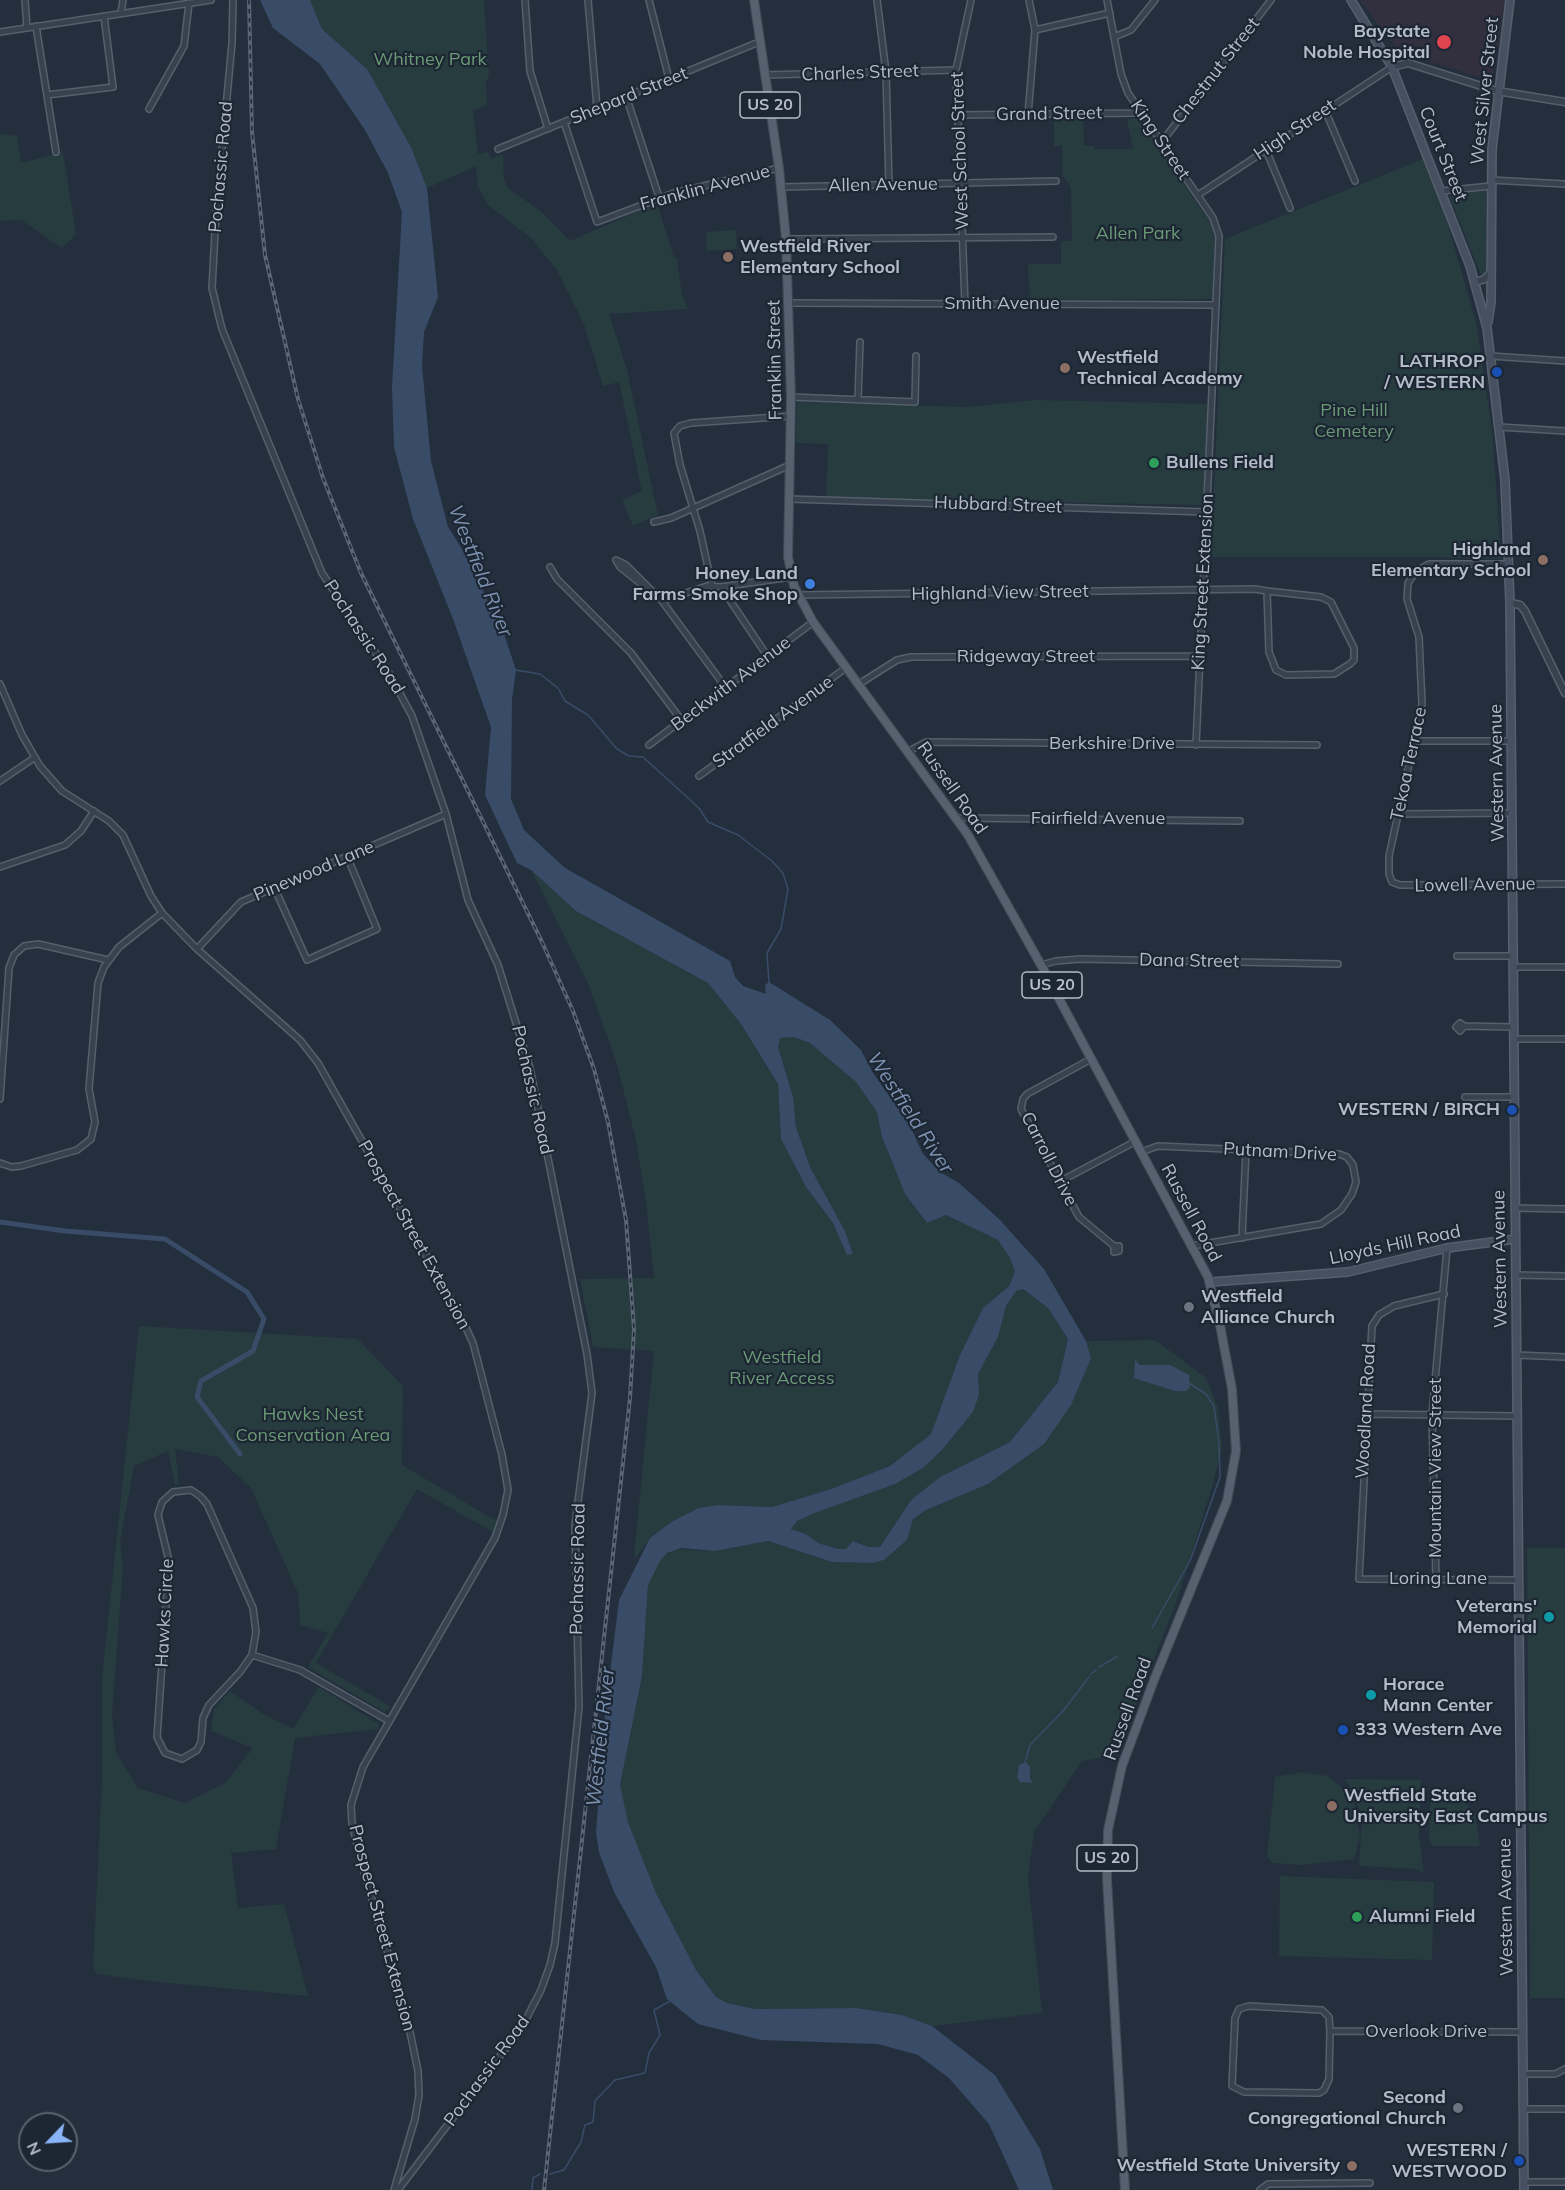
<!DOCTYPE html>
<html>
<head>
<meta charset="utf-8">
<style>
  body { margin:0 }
  #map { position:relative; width:1565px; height:2190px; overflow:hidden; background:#242f3e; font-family:Mulish,sans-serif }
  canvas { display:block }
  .north { position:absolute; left:18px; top:2112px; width:60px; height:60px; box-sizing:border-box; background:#1d2633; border:2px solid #59626f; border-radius:50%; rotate:245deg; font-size:16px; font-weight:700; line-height:24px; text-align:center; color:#b4bcc9 }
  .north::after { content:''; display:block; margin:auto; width:21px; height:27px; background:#8ab4f8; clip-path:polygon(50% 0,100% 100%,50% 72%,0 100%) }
</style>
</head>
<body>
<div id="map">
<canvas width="1565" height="2190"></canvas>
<div class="north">N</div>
</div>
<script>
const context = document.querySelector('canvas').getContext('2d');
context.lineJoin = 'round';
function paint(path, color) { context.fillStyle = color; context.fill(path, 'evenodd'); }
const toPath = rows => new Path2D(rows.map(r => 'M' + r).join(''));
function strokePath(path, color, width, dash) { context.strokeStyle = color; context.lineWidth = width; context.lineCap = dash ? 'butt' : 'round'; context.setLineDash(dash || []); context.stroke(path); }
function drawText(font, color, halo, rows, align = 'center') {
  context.font = font + ' Mulish,sans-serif'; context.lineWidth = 4.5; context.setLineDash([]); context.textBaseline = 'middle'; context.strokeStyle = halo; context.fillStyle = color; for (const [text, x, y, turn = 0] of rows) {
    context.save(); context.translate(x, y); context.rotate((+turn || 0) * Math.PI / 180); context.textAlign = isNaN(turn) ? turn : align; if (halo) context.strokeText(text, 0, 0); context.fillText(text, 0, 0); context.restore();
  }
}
paint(toPath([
  [1360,0,1505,0,1492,81,1399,52]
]), '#32303f');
paint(toPath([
  [310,0,484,0,489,75,486,82,487,105,473,111,478,154,488,152,491,159,503,154,504,179,507,187,543,213,570,241,657,203,674,258,677,258,682,295,688,309,609,314,627,370,658,515,633,526,622,500,642,491,619,382,603,386,584,324,557,270,532,239,488,205,478,187,476,166,427,188,411,147,367,69,322,29],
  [1054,118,1083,118,1084,145,1094,146,1094,149,1133,149,1127,119,1139,119,1215,229,1213,299,1030,300,1028,264,1061,264,1061,241,1072,241,1071,187,1063,176,1062,146,1054,146],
  [0,134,17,136,21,163,63,152,76,234,62,248,21,220,0,221],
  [1423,159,1446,218,1476,322,1492,429,1501,559,1434,557,1211,557,1225,239],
  [1486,190,1487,268,1486,274,1481,275,1450,198,1451,194],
  [736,230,737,249,707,251,706,232],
  [1035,400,1208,404,1204,505,826,498,828,444,796,443,797,402,968,407],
  [531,870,576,911,708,983,741,1024,778,1084,781,1139,806,1187,833,1223,847,1255,853,1253,845,1231,810,1167,796,1127,793,1097,778,1047,780,1038,794,1037,810,1043,856,1082,877,1112,882,1137,905,1194,927,1223,946,1215,998,1240,1010,1258,1015,1272,1009,1286,983,1308,960,1355,931,1434,890,1466,831,1489,772,1507,718,1505,673,1521,650,1538,636,1557,634,1556,654,1351,593,1347,580,1279,654,1278,646,1202,636,1140,616,1061,588,983],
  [1022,1289,1048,1308,1068,1339,1058,1382,1010,1442,940,1477,911,1500,880,1547,869,1547,853,1541,846,1549,838,1549,818,1543,806,1534,791,1528,797,1521,815,1513,895,1484,923,1468,942,1450,973,1412,979,1395,978,1374,998,1337,1006,1306,1016,1291],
  [139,1326,358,1339,403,1386,402,1465,498,1522,493,1532,417,1489,316,1663,391,1707,384,1712,308,1667,328,1633,300,1625,298,1593,251,1488,218,1457,175,1449,179,1484,175,1485,168,1451,134,1466,120,1542,123,1567,112,1714,116,1752,138,1788,185,1803,225,1783,253,1748,211,1731,214,1709,230,1691,263,1714,293,1729,319,1687,379,1724,378,1729,295,1738,276,1849,231,1853,238,1908,284,1904,308,1996,158,1982,96,1974,93,1966,102,1780,102,1678],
  [1155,1340,1206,1378,1218,1408,1222,1448,1213,1484,1176,1603,1117,1755,1082,1761,1034,1832,1028,1878,1042,2013,932,2026,902,2015,857,2008,755,2009,727,2003,716,1997,696,1970,656,1893,628,1822,621,1797,620,1785,642,1676,648,1585,660,1560,673,1549,715,1551,768,1541,831,1562,873,1563,884,1560,907,1540,912,1519,926,1510,988,1484,1091,1358,1086,1341],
  [1527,1548,1565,1548,1565,1998,1530,1998],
  [1303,1772,1327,1776,1339,1785,1355,1805,1360,1837,1354,1859,1302,1865,1273,1863,1267,1856,1275,1777],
  [1344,1779,1421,1780,1419,1836,1424,1873,1415,1869,1359,1866,1362,1817,1349,1784],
  [1448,1795,1463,1801,1475,1813,1480,1846,1433,1846,1429,1841,1430,1800],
  [1280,1876,1434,1882,1432,1960,1279,1956]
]), '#263c3f');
paint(toPath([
  [260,0,310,0,322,29,367,69,411,147,427,188,438,297,424,332,422,366,431,461,448,527,464,552,504,634,516,670,512,699,511,799,524,830,565,868,730,961,735,977,743,986,766,994,765,985,769,982,830,1020,861,1050,873,1073,909,1124,923,1154,940,1172,959,1183,999,1219,1044,1269,1086,1341,1091,1358,1071,1405,1044,1444,988,1484,926,1510,913,1519,907,1540,884,1560,873,1563,832,1562,768,1541,715,1551,681,1548,667,1553,660,1561,648,1585,642,1676,620,1785,628,1822,656,1893,696,1970,716,1997,727,2003,755,2009,857,2008,902,2015,932,2026,995,2075,1040,2149,1053,2190,1019,2190,989,2124,949,2078,918,2055,878,2044,761,2040,698,2024,667,1999,656,1967,614,1892,599,1852,596,1832,605,1714,619,1600,650,1538,673,1521,699,1508,718,1505,772,1507,831,1489,890,1466,931,1434,960,1355,983,1308,1009,1286,1015,1272,1010,1258,998,1240,946,1215,927,1223,905,1194,882,1137,877,1112,856,1082,810,1043,794,1037,780,1038,778,1047,793,1097,796,1127,810,1167,845,1231,853,1254,847,1255,833,1223,806,1187,781,1139,778,1084,741,1024,708,983,576,911,531,870,517,863,485,795,491,727,453,619,413,519,394,447,392,387,402,212,388,173,365,130,320,64,273,28],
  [1023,1289,1048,1308,1068,1339,1058,1382,1010,1442,940,1477,911,1500,880,1547,869,1547,853,1541,846,1549,838,1549,818,1543,806,1534,791,1529,797,1521,815,1513,895,1484,923,1468,942,1450,973,1412,979,1395,978,1374,998,1337,1006,1306,1016,1291],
  [1135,1360,1140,1365,1170,1365,1189,1375,1190,1388,1186,1391,1175,1391,1134,1378],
  [1026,1762,1030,1767,1030,1779,1033,1783,1020,1782,1017,1777,1019,1765]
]), '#394c67');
strokePath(toPath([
  [515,670,540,674,558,688,565,701,588,715,617,749,629,756,643,757,699,808,708,822,738,835,772,861,783,873,788,889,781,929,767,953,769,983],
  [1152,1628,1190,1561,1220,1477,1219,1444,1214,1406,1206,1394,1189,1383],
  [1099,1667,1118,1656],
  [1091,1674,1096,1670],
  [1025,1762,1030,1745,1063,1711,1089,1677],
  [550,2174,564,2170,581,2142,585,2125,593,2122,595,2101,615,2080,645,2073,649,2053,660,2035,654,2010,670,2001],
  [532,2190,533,2178,540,2174]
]), '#394c67', 1.5);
strokePath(toPath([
  [0,1222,65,1231,165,1239,247,1292,264,1319,253,1351,201,1381,197,1397,240,1454]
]), '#394c67', 5);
const minor = toPath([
  [25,0,27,28],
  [233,0,232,43,216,214,212,288,222,329,322,573,389,673,412,716,446,814,468,900,498,965,530,1068,587,1354,592,1393,575,1525,579,1707,555,1943,550,1965,541,1990,522,2027,398,2190],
  [525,0,530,71,548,129],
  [588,0,597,108],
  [649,0,669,79],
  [877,0,886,72,889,185],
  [1107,0,1121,74,1128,93,1213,218,1219,236,1196,745],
  [121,13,123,0],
  [36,26,56,152],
  [1035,30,1110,13],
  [0,32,211,0],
  [1114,37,1131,30,1155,0],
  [765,75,956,70],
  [47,95,113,87,104,16],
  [626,96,659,197],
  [149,109,184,46,189,3],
  [1325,110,1355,181],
  [958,115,1139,113],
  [1028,115,1035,30,1029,0],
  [564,122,597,222,674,193,779,168],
  [1161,143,1271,0],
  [498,149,759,42],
  [1266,150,1290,208],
  [1491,180,1565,184],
  [782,187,1056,181],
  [1442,191,1491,186],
  [1198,195,1392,67],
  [786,239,1053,237],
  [789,303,1216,305],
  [965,304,956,70,971,0],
  [1491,356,1565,361],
  [791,397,915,402,916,356],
  [858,399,860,342],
  [1499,427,1565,431],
  [789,499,1206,512],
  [654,522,671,518,790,465],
  [1509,564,1429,564,1416,571,1408,583,1407,599,1419,637,1422,704,1389,856,1389,874,1392,882,1400,885,1565,884],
  [550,567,557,579,631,653,682,721],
  [712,586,700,531,680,465,674,433,680,426,691,423,791,416],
  [721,587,768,657],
  [651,592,620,567,616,560,626,565,662,601,726,688],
  [798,595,1255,589,1267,591,1269,652,1276,670,1286,675,1334,674,1350,664,1354,660,1354,648,1331,602,1321,597,1267,591],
  [662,601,707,586,721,587,791,577],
  [0,684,22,735,40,766,62,791,109,821,123,835,151,896,162,913,197,949,300,1040,318,1063,461,1317,473,1343,502,1455,508,1490,503,1515,495,1538,363,1767,351,1805,352,1823,361,1862,408,2022,418,2071,419,2095,415,2119,394,2190],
  [859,684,897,660,911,657,1200,656],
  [1416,741,1511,741],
  [649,745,813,622],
  [909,751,926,742,1317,745],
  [699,776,847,667],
  [0,781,34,758],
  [1399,814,1512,813],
  [957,818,1240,821],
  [0,867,65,845,81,831,94,811],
  [274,887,307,960,377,929,347,856],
  [197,949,241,902,446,814],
  [1457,956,1513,956],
  [1041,965,1056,961,1080,959,1338,964],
  [1513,967,1565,967],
  [1464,1026,1460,1031,1456,1027,1460,1023,1464,1026,1513,1027],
  [1514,1039,1565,1039],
  [1091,1059,1027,1094,1023,1099,1021,1109,1079,1217,1114,1246,1114,1252,1119,1251,1119,1246,1114,1246],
  [1465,1097,1514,1097],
  [0,1099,9,968,14,955,24,946,38,944,108,960],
  [1141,1152,1158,1146,1339,1154,1347,1157,1353,1165,1356,1182,1352,1194,1341,1210,1321,1224,1192,1246],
  [0,1163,12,1167,21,1166,77,1150,91,1139,95,1122,89,1089,98,983,104,967,119,947,162,913],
  [1059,1182,1136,1141],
  [1514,1208,1565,1209],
  [1242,1238,1246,1150],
  [1515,1275,1565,1276],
  [1444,1294,1394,1306,1379,1315,1372,1326,1359,1579,1518,1580],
  [1516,1355,1565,1357],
  [1366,1414,1516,1416],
  [1436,1579,1432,1415,1447,1248],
  [252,1655,256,1632,253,1608,207,1504,200,1496,191,1490,173,1492,162,1502,158,1515,169,1561,157,1737,165,1753,182,1759,197,1750,201,1742,203,1718,209,1705,240,1672,252,1655,300,1670,389,1721],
  [1330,2031,1329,2017,1322,2010,1249,2006,1239,2009,1235,2018,1232,2086,1244,2092,1319,2093,1324,2090,1329,2079,1330,2031,1522,2032],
  [1522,2074,1555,2074,1565,2069],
  [1523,2109,1565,2109],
  [1524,2182,1565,2182],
  [1260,2190,1268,2184,1370,2183]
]);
const tertiary = toPath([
  [1392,67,1408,63,1497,91,1565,102],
  [1475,282,1485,279,1491,272],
  [1510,603,1520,605,1525,611,1565,693]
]);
const secondary = toPath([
  [1351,0,1392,67,1470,266,1487,328,1505,480,1510,603,1524,2190],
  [1488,322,1491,302,1492,149,1510,0],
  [1210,1282,1348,1272,1447,1248,1515,1239]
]);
const primary = toPath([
  [754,0,779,168,786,239,791,397,788,557,794,586,813,622,968,835,1041,965,1208,1277,1220,1325,1232,1389,1236,1451,1227,1501,1154,1680,1122,1766,1108,1830,1107,1879,1125,2190]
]);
strokePath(minor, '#565f6c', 8);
strokePath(tertiary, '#565f6c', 9);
strokePath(secondary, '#565f6c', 10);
strokePath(primary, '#414a57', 10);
strokePath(minor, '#38414e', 5);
strokePath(tertiary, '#38414e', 6);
strokePath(secondary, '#465061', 7);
strokePath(primary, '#56606e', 8);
const rail = toPath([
  [249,0,252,132,265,255,298,399,323,478,361,573,542,942,573,1011,594,1069,608,1122,626,1220,634,1329,630,1398,544,2190]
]);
strokePath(rail, '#5a6575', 4);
strokePath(rail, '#1d2633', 1.5, [4.5]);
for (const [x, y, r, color] of [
  [1444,42,8,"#e0444e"],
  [728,257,6,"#8d6e63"],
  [1065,368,6,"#8d6e63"],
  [1497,372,6,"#1a4fb4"],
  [1154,463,6,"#2e9e5b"],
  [1543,560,6,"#8d6e63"],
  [810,584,6,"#3f7fe0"],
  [1512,1110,6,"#1a4fb4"],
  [1189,1307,6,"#6b7280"],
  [1549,1617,6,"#0f9aa8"],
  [1371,1695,6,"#0f9aa8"],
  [1343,1730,6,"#1a4fb4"],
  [1332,1806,6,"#8d6e63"],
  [1357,1917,6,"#2e9e5b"],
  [1458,2108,6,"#6b7280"],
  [1519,2161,6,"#1a4fb4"],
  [1352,2166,6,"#8d6e63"]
]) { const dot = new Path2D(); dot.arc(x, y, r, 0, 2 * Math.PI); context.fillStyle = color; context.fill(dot); strokePath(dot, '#1d2633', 2); }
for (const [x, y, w] of [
  [770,105,60],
  [1052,985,60],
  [1107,1858,60]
]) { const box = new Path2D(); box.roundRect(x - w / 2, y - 13, w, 26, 4.5); context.fillStyle = '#1d2633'; context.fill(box); strokePath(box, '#b4bcc9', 1.5); }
drawText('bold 16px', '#b4bcc9', null, [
  ["US 20",770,105],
  ["US 20",1052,985],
  ["US 20",1107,1858]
]);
drawText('bold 18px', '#b4bcc9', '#1d2633', [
  ["Baystate",1430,32],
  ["Noble Hospital",1430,53],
  ["Westfield River",740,247,"left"],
  ["Elementary School",740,268,"left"],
  ["Westfield",1077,358,"left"],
  ["Technical Academy",1077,379,"left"],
  ["LATHROP",1485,362],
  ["/ WESTERN",1485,383],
  ["Bullens Field",1166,463,"left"],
  ["Highland",1531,550],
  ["Elementary School",1531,571],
  ["Honey Land",798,574],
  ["Farms Smoke Shop",798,595],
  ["WESTERN / BIRCH",1500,1110],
  ["Westfield",1201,1297,"left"],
  ["Alliance Church",1201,1318,"left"],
  ["Veterans'",1537,1607],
  ["Memorial",1537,1628],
  ["Horace",1383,1685,"left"],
  ["Mann Center",1383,1706,"left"],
  ["333 Western Ave",1355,1730,"left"],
  ["Westfield State",1344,1796,"left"],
  ["University East Campus",1344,1817,"left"],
  ["Alumni Field",1369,1917,"left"],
  ["Second",1446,2098],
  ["Congregational Church",1446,2119],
  ["WESTERN /",1507,2151],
  ["WESTWOOD",1507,2172],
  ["Westfield State University",1340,2166]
], 'right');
drawText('18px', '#6b9a76', '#1d2633', [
  ["Whitney Park",430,60],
  ["Allen Park",1138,234],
  ["Pine Hill",1354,411],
  ["Cemetery",1354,432],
  ["Westfield",782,1358],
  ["River Access",782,1379],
  ["Hawks Nest",313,1415],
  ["Conservation Area",313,1436]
]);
drawText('18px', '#b4bcc9', '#1d2633', [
  ["Chestnut Street",1216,71,-52],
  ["Charles Street",860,73,-2],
  ["West Silver Street",1485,91,-84],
  ["Shepard Street",629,96,-22],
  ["Grand Street",1049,114,-1],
  ["High Street",1295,130,-34],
  ["King Street",1160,140,56],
  ["West School Street",960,151,-92],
  ["Court Street",1443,154,68],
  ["Pochassic Road",221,167,-85],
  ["Allen Avenue",883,185,-1],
  ["Franklin Avenue",705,188,-15],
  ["Smith Avenue",1002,304],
  ["Franklin Street",775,360,-91],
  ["Hubbard Street",998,505,2],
  ["King Street Extension",1203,582,-87],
  ["Highland View Street",1000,593,-1],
  ["Pochassic Road",364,637,57],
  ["Ridgeway Street",1026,657],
  ["Beckwith Avenue",731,684,-37],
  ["Stratfield Avenue",773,722,-36],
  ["Berkshire Drive",1112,744],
  ["Tekoa Terrace",1409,764,-78],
  ["Western Avenue",1497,773,-91],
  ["Russell Road",952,788,55],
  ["Fairfield Avenue",1098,819],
  ["Pinewood Lane",314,871,-23],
  ["Lowell Avenue",1475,885,-1],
  ["Dana Street",1189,961,1],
  ["Pochassic Road",532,1090,77],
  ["Putnam Drive",1280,1152,3],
  ["Carroll Drive",1049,1159,63],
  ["Russell Road",1191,1213,62],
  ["Prospect Street Extension",414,1235,61],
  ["Lloyds Hill Road",1395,1245,-12],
  ["Western Avenue",1500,1259,-91],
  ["Woodland Road",1366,1411,-87],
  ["Mountain View Street",1436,1468,-90],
  ["Pochassic Road",578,1569,-89],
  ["Loring Lane",1438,1579],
  ["Hawks Circle",165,1613,-87],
  ["Russell Road",1128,1709,-70],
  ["Western Avenue",1506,1907,-91],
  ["Prospect Street Extension",382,1928,75],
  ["Overlook Drive",1426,2032],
  ["Pochassic Road",487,2071,-54]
]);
drawText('italic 20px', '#7c92b1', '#1d2633', [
  ["Westfield River",480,571,68],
  ["Westfield River",910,1113,57],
  ["Westfield River",601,1737,-84]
]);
</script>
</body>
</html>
